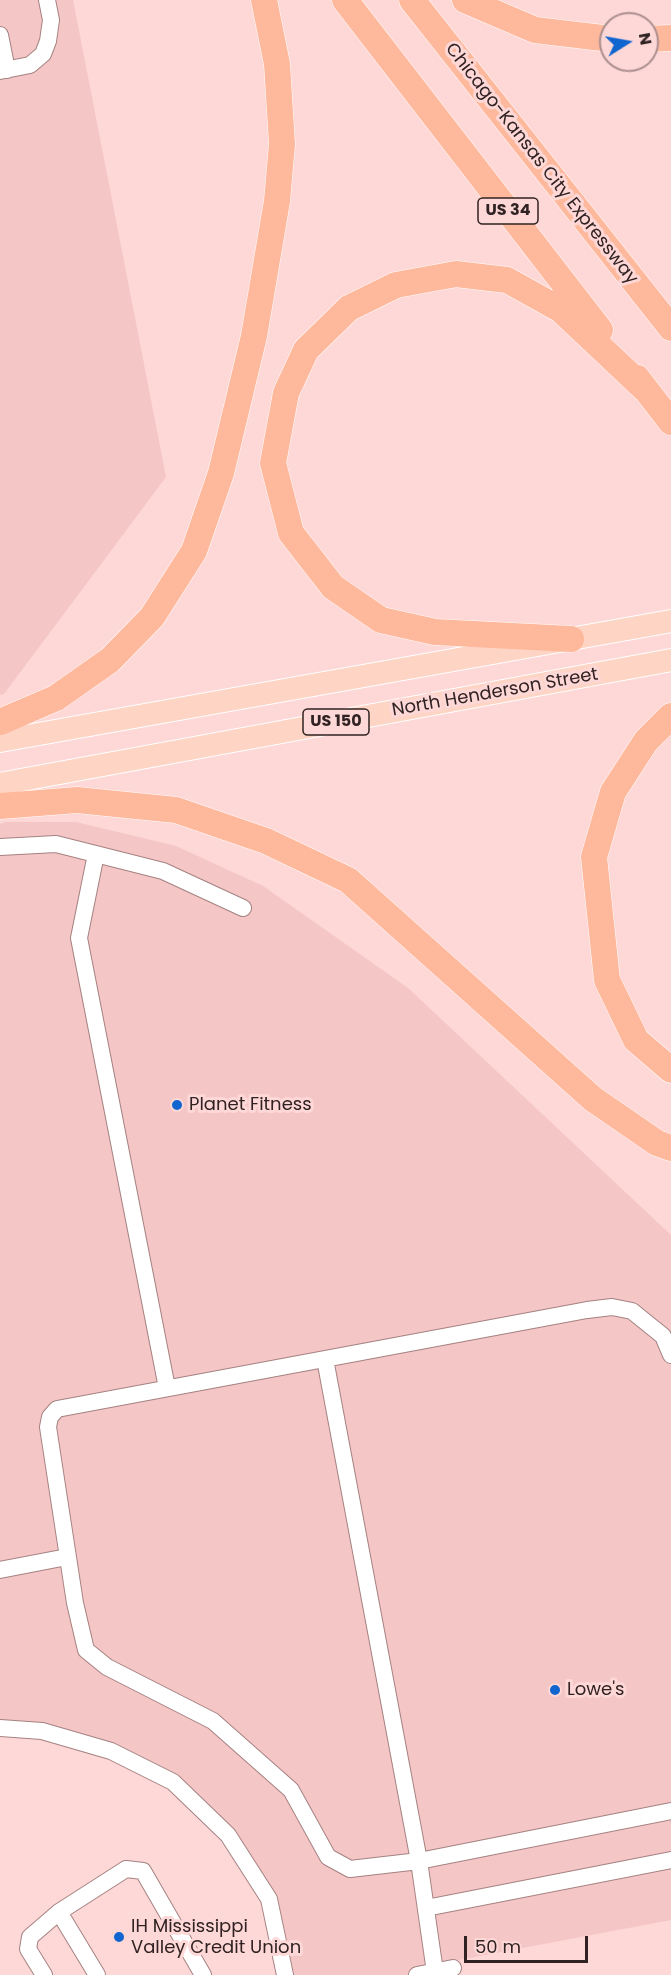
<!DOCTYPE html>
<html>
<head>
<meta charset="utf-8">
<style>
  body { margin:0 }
  #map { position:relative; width:671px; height:1975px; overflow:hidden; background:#fed7d7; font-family:Poppins,sans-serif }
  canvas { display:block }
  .north { position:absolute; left:599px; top:12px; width:60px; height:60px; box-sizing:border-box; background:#fed7d7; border:2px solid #ac8f8f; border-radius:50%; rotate:79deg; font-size:16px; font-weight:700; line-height:24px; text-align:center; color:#302222 }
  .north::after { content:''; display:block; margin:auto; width:21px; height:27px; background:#1165cf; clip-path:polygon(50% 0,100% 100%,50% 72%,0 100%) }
  .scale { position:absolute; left:464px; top:1936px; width:124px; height:27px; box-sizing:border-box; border:3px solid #302222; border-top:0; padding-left:8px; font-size:18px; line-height:21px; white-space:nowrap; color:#302222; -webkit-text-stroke:4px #fed7d7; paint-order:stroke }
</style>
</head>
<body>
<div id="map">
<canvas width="671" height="1975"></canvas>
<div class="north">N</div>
<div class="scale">50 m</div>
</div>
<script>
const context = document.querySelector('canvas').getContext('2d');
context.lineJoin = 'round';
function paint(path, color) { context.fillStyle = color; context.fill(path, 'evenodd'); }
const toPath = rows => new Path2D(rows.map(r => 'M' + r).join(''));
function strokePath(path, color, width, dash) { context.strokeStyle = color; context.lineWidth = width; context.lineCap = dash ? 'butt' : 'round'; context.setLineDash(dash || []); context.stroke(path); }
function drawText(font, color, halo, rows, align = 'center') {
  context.font = font + ' Poppins,sans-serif'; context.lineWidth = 6; context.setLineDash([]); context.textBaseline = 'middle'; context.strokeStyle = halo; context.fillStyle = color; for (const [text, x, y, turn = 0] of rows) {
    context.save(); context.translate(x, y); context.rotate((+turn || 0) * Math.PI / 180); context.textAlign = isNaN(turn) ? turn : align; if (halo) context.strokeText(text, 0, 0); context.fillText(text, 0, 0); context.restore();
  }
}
paint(toPath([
  [0,0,73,0,166,477,4,694,0,695],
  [6,822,76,822,176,846,263,886,408,988,671,1235,671,1920,459,1960,435,1972,417,1975,285,1975,269,1899,228,1835,173,1782,111,1751,0,1728,0,824]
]), '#f4c6c5');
const minor = toPath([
  [0,35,7,70],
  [0,71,30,65,43,54,48,41,51,20,47,0],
  [0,847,56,844,163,871,243,908],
  [96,854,79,938,167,1388],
  [671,1355,663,1336,632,1311,612,1307,587,1310,57,1409,50,1417,48,1427,75,1603,86,1650,107,1667,213,1721,291,1790,328,1857,350,1869,419,1861,671,1811],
  [325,1359,419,1861,435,1972],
  [0,1570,67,1557],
  [0,1728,42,1731,111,1751,173,1782,228,1835,269,1899,285,1975],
  [426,1908,671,1860],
  [59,1912,97,1975],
  [44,1975,28,1949,30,1937,59,1912,126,1869,143,1871,203,1975],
  [417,1975,453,1968]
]);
const major = toPath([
  [0,741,671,621],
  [0,784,671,660]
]);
const highway = toPath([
  [345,0,600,330],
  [412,0,671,328],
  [465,0,535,30,611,39],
  [647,39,671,38],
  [637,378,671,422],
  [571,639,435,632,381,620,333,587,291,533,273,463,286,393,306,350,349,308,396,285,456,274,507,280,561,310,647,391],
  [671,716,646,741,613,792,594,857,607,980,636,1040,671,1070],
  [0,722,56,698,110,660,152,617,194,551,221,473,254,336,277,201,282,144,277,64,264,0],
  [0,806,77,800,176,810,266,841,348,880,593,1099,657,1143,671,1148]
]);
strokePath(minor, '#a58282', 18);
strokePath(major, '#fff', 24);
strokePath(highway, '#fff', 27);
strokePath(minor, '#fff', 16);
strokePath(major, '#fed4c4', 22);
strokePath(highway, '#feb89c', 26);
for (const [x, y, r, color] of [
  [177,1105,6,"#1165cf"],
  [555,1690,6,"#1165cf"],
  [119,1937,6,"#1165cf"]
]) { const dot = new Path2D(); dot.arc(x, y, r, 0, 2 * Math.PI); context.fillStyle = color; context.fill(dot); strokePath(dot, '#fed7d7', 2); }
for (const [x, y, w] of [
  [508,211,60],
  [336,722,66]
]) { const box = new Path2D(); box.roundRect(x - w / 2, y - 13, w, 26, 4.5); context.fillStyle = '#fed7d7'; context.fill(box); strokePath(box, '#302222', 1.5); }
drawText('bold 16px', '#302222', null, [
  ["US 34",508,211],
  ["US 150",336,722]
]);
drawText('18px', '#302222', '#fed7d7', [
  ["Chicago-Kansas City Expressway",541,164,52],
  ["North Henderson Street",495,693,-10]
]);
drawText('18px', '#302222', '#fed7d7', [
  ["Planet Fitness",189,1105],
  ["Lowe's",567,1690],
  ["IH Mississippi",131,1927],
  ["Valley Credit Union",131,1948]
], 'left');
</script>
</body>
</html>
